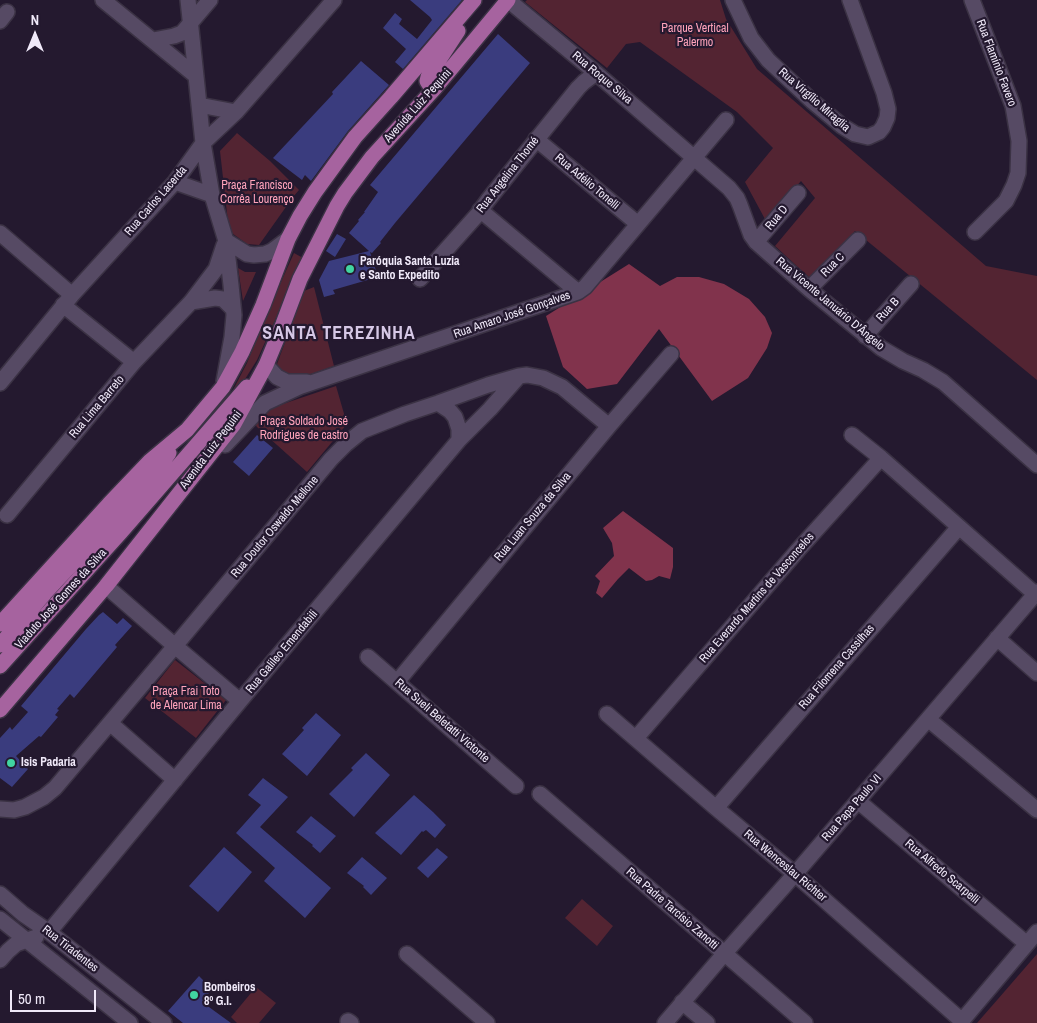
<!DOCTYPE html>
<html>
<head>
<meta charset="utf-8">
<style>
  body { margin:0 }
  #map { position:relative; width:1037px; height:1023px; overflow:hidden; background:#24192f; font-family:"Archivo Narrow",sans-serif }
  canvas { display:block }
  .north { position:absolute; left:10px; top:10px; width:50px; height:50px; -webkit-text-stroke:4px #24192f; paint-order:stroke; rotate:0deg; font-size:14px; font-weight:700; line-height:20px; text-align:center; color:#f0e9f9 }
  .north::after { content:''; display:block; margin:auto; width:18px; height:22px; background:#f0e9f9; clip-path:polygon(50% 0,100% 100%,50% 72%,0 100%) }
  .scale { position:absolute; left:10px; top:990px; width:86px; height:22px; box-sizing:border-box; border:2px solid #f0e9f9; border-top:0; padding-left:6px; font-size:15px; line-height:18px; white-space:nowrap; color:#f0e9f9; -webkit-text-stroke:4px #24192f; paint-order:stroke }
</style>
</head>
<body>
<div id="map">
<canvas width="1037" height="1023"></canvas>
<div class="north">N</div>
<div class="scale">50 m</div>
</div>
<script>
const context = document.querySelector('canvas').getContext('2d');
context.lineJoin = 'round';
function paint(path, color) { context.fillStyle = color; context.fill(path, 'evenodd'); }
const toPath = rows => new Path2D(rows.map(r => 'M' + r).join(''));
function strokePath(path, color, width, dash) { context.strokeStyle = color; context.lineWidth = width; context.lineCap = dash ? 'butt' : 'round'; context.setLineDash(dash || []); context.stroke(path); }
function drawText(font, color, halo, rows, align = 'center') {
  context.font = font + ' "Archivo Narrow",sans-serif'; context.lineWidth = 4.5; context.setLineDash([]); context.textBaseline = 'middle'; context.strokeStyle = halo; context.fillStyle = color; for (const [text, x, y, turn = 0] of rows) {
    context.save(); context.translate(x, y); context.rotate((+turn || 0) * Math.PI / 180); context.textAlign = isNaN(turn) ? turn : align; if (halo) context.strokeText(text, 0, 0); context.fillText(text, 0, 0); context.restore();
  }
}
paint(toPath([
  [527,0,720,0,726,19,757,69,986,266,1037,276,1037,380,855,231,811,279,775,246,815,198,801,181,766,221,745,182,773,148,737,112,640,42,626,44,607,68,525,2],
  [237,133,270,161,299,190,293,197,259,245,247,244,229,231,220,151],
  [294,253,303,258,257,360,237,392,215,419,232,392,247,363,273,298,281,282],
  [238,268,245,272,256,272,243,301],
  [314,287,334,366,308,375,289,377,280,370,277,364,304,291],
  [336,386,347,424,307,472,257,427,254,423,274,407],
  [175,660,226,700,196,738,145,698],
  [582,899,613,926,597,946,565,918],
  [1037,954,1037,1023,977,1023,998,999],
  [256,987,276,1003,259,1023,237,1023,231,1017]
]), '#532432');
paint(toPath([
  [629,264,660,286,677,277,699,277,724,284,749,299,765,317,772,333,767,348,748,378,712,401,659,329,617,384,587,389,563,367,546,316],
  [623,511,673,548,673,567,670,579,659,576,652,580,646,581,629,568,618,579,602,598,596,593,600,581,595,576,614,556,612,543,603,528]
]), '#81334c');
paint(toPath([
  [410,0,462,0,403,69,395,62,406,49,383,28,395,13,402,19,399,24,417,39,432,20,430,17],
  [498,34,530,63,395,223,380,242,381,243,372,253,370,252,378,277,333,290,335,294,324,297,319,280,329,261,369,251,349,233,359,221,358,220,365,212,364,212,378,192,370,185],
  [361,61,389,85,348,131,311,181,305,175,302,180,273,158,333,94,332,92],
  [337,234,346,239,335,257,326,251],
  [257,435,273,448,249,476,233,462],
  [103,612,117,624,123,618,132,626,115,645,117,647,74,698,70,694,57,709,59,710,55,715,58,717,41,737,39,736,16,756,28,769,12,787,0,778,0,738,10,727,12,730,28,712,21,706,86,629,99,615],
  [316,713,341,735,307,776,282,754,304,730,302,728],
  [366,753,390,775,354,817,329,794,353,770,351,768],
  [263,778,288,797,260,827,331,888,305,918,264,881,275,868,236,833,261,805,248,795],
  [414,795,433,812,446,825,435,838,426,830,423,832,422,831,401,855,375,833],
  [311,816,336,836,320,853,312,846,313,845,296,832],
  [224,847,252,872,218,912,189,886],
  [437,848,448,857,428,878,417,868],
  [362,857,387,878,371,895,363,887,364,886,347,873],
  [199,976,212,989,202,1002,231,1023,183,1023,168,1011]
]), '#3a3c7e');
const minor = toPath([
  [103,0,196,76],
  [188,0,203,143,212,195,226,241,231,285,234,315,232,337,224,381],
  [508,0,596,73,729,188,737,198,740,205,751,235,756,242,809,289,881,348,903,361,923,370,943,382,1037,465],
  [733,0,751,38,768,60,812,101,842,126,855,134,868,137,879,132,883,127,887,118,888,109,884,93,850,0],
  [972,0,1013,106,1019,141,1018,173,1014,185,1006,201,975,232],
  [0,21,7,12],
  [153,40,174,36,182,33,210,0],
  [199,105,236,112],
  [536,139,638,224],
  [175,182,212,195],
  [480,210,578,292],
  [0,233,72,295],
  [226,241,247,254,254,255,265,254,272,251,288,239],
  [756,242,798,193],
  [420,279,478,214,488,200,578,88,584,82,596,73],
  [809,289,858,240],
  [191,302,215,298,223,299,233,309],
  [63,305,134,362],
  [865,336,911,284],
  [266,365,277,377,287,382,307,382],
  [0,383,72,295,175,182,203,143,236,112,334,0],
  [438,403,450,411,455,417,459,429,459,440],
  [852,435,881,458,1035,594],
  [225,445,265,403,299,387,578,292,585,287,726,120],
  [7,515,134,362,191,302,216,269,224,245],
  [106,586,175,646,240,701],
  [997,638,1037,673],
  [368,657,516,786],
  [397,682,609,426,671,354],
  [607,714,716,808,795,874,962,1021],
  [928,719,1037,810],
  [110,723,175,780],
  [636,738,798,550,881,458],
  [540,794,805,1023],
  [858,801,1027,944],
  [716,808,959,527],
  [0,809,14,810,25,807,44,797,55,788,175,646,331,459,346,444,362,431,405,414,438,403,488,385,519,376,527,375,543,378,562,387,609,426],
  [0,894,23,914,49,932,164,1023],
  [0,919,130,1023],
  [49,932,240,701,459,440,490,409,519,376],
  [407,954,487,1023],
  [0,960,8,951,16,944,36,937],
  [682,1002,707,1023],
  [348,1021,351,1023],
  [665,1023,724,954,795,874,1037,592],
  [960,1023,1037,932]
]);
const major = toPath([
  [435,88,429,84,427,81,428,77,458,31],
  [0,624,109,504,150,461,187,430,223,387,242,352,263,305,288,239,300,216,315,192,355,137,391,97,474,0],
  [0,645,45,593,112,521,153,475,169,453],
  [0,666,121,532,247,387],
  [0,710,106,586,234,424,266,365,283,324,300,279,337,206,345,193,372,157,435,88,508,0]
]);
strokePath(minor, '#3b3244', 18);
strokePath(major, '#3b3244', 18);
strokePath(minor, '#564a64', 15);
strokePath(major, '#a6639f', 15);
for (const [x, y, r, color] of [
  [350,269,5,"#41d4a1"],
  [11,763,5,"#41d4a1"],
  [194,995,5,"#41d4a1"]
]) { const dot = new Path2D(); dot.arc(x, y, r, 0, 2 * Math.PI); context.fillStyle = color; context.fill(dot); strokePath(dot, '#24192f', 2); }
drawText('12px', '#ffa3bb', '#24192f', [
  ["Parque Vertical",695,29],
  ["Palermo",695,43],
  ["Praça Francisco",257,186],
  ["Corrêa Lourenço",257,200],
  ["Praça Soldado José",304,422],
  ["Rodrigues de castro",304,436],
  ["Praça Frai Toto",186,692],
  ["de Alencar Lima",186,706]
]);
drawText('12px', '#f0e9f9', '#24192f', [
  ["Rua Flamínio Favero",996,63,69],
  ["Rua Roque Silva",602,78,40],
  ["Rua Virgílio Miraglia",814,100,41],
  ["Avenida Luiz Pequini",418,106,-48],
  ["Rua Angelina Thomé",508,175,-52],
  ["Rua Adélio Tonelli",587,182,40],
  ["Rua Carlos Lacerda",156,201,-49],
  ["Rua D",777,218,-50],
  ["Rua C",833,265,-45],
  ["Rua Vicente Januário D'Ângelo",830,304,40],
  ["Rua B",888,310,-48],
  ["Rua Amaro José Gonçalves",512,315,-19],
  ["Rua Lima Barreto",97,407,-50],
  ["Avenida Luiz Pequini",211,450,-53],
  ["Rua Luan Souza da Silva",533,517,-50],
  ["Rua Doutor Oswaldo Mellone",275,527,-50],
  ["Rua Everardo Martins de Vasconcelos",757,598,-49],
  ["Viaduto José Gomes da Silva",61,599,-48],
  ["Rua Galileo Emendabili",282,652,-50],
  ["Rua Filomena Cassilhas",837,667,-49],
  ["Rua Sueli Beletatti Victonte",442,721,41],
  ["Rua Papa Paulo VI",852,808,-49],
  ["Rua Wenceslau Richter",785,866,40],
  ["Rua Alfredo Scarpelli",942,872,40],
  ["Rua Padre Tarcísio Zanotti",672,909,41],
  ["Rua Tiradentes",70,949,38]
]);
drawText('bold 12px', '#f0e9f9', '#24192f', [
  ["Paróquia Santa Luzia",360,262],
  ["e Santo Expedito",360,276],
  ["Isis Padaria",21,763],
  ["Bombeiros",204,988],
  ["8º G.I.",204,1002]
], 'left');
context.letterSpacing = '1px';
drawText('bold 18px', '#d6c8e6', '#24192f', [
  ["SANTA TEREZINHA",339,334]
]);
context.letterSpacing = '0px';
</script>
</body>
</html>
